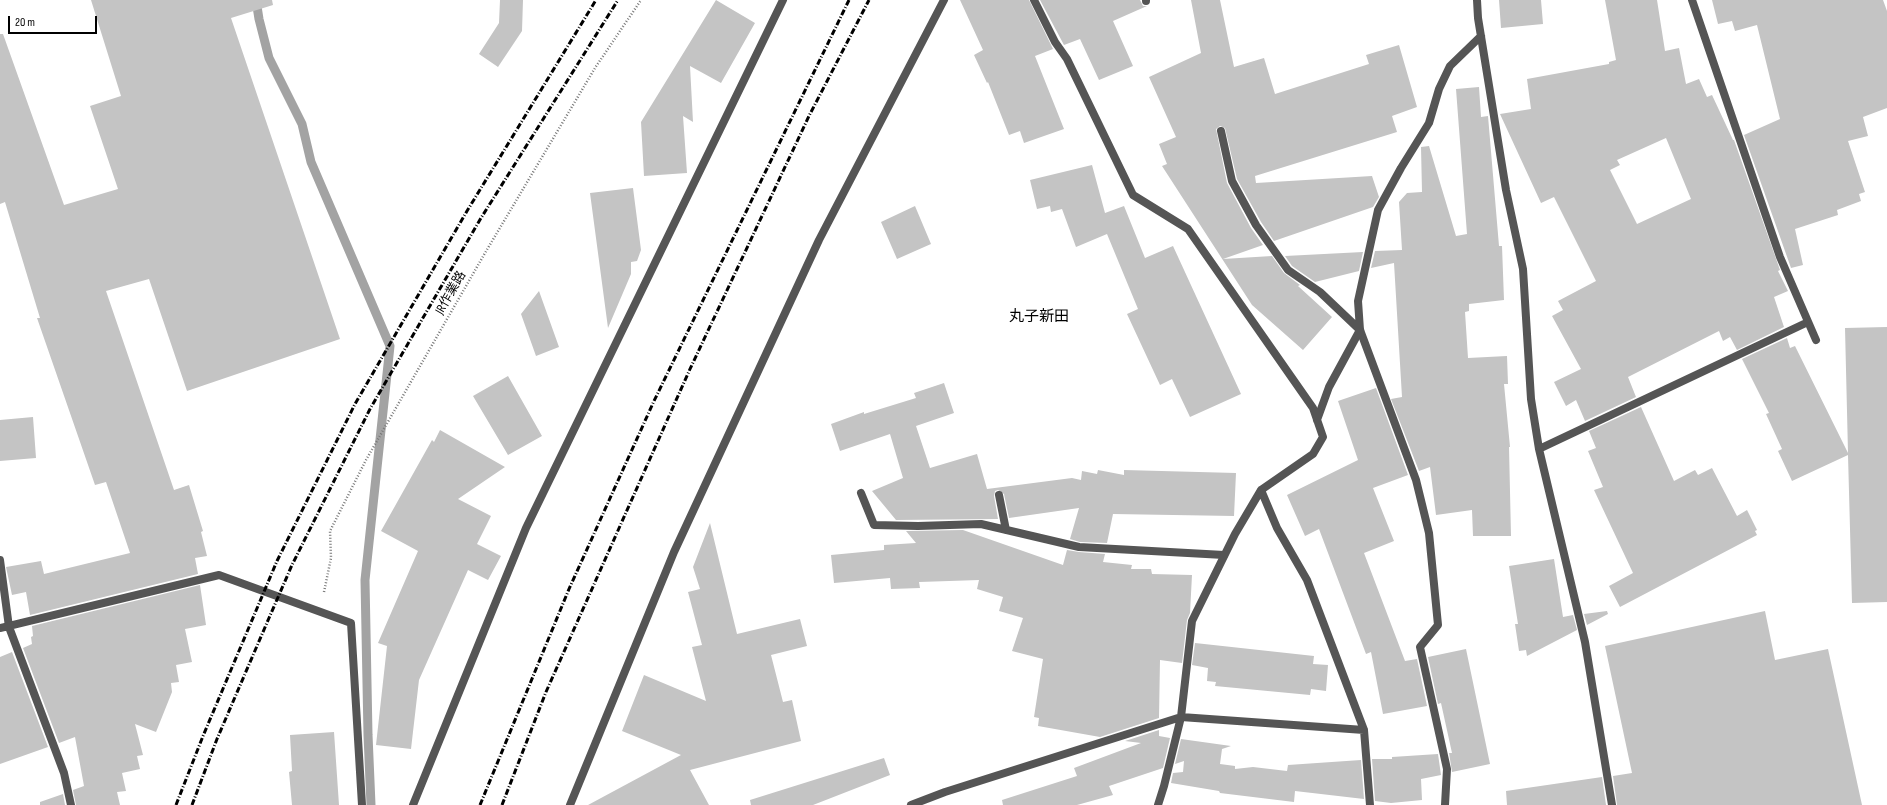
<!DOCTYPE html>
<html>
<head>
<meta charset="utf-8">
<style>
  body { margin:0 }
  #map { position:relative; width:1887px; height:805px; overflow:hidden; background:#fff; font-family:"Sofia Sans Condensed",sans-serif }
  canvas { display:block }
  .scale { position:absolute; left:8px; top:16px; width:89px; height:18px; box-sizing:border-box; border:2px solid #000; border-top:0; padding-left:5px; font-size:12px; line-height:14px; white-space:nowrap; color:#000; -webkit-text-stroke:3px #fff; paint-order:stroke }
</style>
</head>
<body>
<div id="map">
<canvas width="1887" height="805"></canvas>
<div class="scale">20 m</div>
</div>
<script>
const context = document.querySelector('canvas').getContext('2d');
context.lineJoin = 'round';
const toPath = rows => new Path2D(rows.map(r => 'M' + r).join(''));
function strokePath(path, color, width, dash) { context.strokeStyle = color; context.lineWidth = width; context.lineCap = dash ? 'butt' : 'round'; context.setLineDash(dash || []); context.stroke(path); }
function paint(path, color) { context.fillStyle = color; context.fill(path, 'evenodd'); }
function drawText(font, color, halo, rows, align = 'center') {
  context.font = font + ' "Sofia Sans Condensed","Noto Sans JP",sans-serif'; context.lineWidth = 3.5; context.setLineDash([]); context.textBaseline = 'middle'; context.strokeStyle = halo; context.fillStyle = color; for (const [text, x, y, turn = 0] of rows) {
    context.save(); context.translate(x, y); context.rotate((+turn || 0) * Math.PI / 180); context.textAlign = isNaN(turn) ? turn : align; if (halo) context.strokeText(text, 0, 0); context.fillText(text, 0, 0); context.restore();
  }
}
strokePath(toPath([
  [256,0,259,19,269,58,302,124,311,162,390,346,365,580,368,735,371,805]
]), '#a3a3a3', 9);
paint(toPath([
  [91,0,272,0,273,5,231,18,340,339,187,391,149,279,106,291,174,490,189,485,203,531,201,532,207,556,195,558,198,574,30,615,26,592,12,595,6,567,41,561,44,574,130,553,106,482,95,485,37,318,40,318,5,202,0,204,0,34,3,34,64,205,118,189,90,106,121,96],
  [500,0,523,0,522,31,498,67,479,54,499,23],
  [716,0,755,23,721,83,690,66,693,122,683,116,687,173,644,176,641,122],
  [960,0,1029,0,1053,49,1035,56,1064,129,1024,143,1020,131,1009,135,988,82,987,83,974,55,983,50],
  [1040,0,1140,0,1143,6,1147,6,1113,21,1133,66,1099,80,1080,39,1064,45],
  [1191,0,1220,0,1234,67,1264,58,1275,94,1369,64,1366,55,1399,45,1417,107,1392,116,1397,132,1255,176,1256,183,1372,176,1379,197,1373,207,1274,241,1261,222,1237,179,1225,128,1220,126,1216,129,1227,183,1251,228,1263,245,1223,259,1272,256,1284,273,1300,285,1298,286,1332,317,1303,350,1252,305,1162,166,1167,164,1159,144,1176,137,1149,77,1201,53],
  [1499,0,1541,0,1543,24,1501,28],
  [1605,0,1657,0,1665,51,1679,48,1686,84,1699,79,1707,97,1712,95,1733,140,1734,140,1780,270,1778,271,1788,291,1774,297,1784,327,1737,350,1730,337,1723,341,1719,331,1628,377,1636,397,1585,421,1576,400,1566,406,1554,382,1581,369,1552,316,1563,310,1558,301,1596,281,1554,197,1541,203,1500,114,1531,109,1527,79,1609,64,1609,62,1616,60],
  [1666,138,1691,199,1637,224,1610,170,1620,165,1617,160],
  [1712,0,1883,0,1887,11,1887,108,1863,117,1868,136,1848,141,1865,192,1859,194,1861,201,1837,210,1838,215,1795,229,1803,265,1791,268,1744,135,1780,119,1757,25,1735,31,1732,21,1718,24],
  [1479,87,1481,117,1488,116,1499,246,1502,246,1504,300,1469,304,1469,311,1465,312,1468,358,1507,356,1508,384,1504,384,1510,447,1509,447,1511,536,1473,536,1472,510,1436,515,1430,467,1419,471,1391,399,1402,397,1394,263,1371,268,1375,251,1402,250,1399,202,1407,193,1422,192,1421,147,1429,146,1456,236,1467,234,1456,89],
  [1092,165,1105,213,1124,206,1145,258,1173,246,1241,394,1190,417,1172,379,1160,385,1127,314,1138,309,1107,234,1076,247,1062,209,1051,212,1050,206,1037,209,1030,180],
  [633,188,641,250,637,261,631,262,631,274,608,328,590,193],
  [915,206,931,244,897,259,881,222],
  [1363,252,1359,271,1315,282,1292,266,1285,256],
  [539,291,559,347,536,356,521,314],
  [1887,327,1887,602,1852,603,1848,455,1792,481,1778,451,1782,449,1766,414,1769,413,1742,359,1787,338,1790,348,1795,346,1848,453,1845,328],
  [508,376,542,436,508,455,473,396],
  [944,383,954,413,916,426,930,468,977,454,987,489,1072,478,1081,480,1082,471,1097,474,1098,470,1124,475,1124,470,1236,473,1234,516,1113,514,1107,543,1080,542,1070,539,1079,508,1009,518,1004,494,998,490,995,491,994,496,998,519,896,520,872,491,903,478,890,434,840,451,831,424,864,412,864,414,916,398,914,393],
  [1376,388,1408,475,1373,488,1394,541,1364,553,1405,661,1417,659,1427,706,1383,714,1371,652,1366,654,1319,529,1305,536,1287,495,1358,460,1338,401],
  [1641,407,1674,481,1695,470,1698,475,1712,468,1737,516,1747,510,1757,530,1755,531,1757,535,1620,607,1609,586,1633,573,1594,490,1603,487,1588,451,1596,448,1589,431],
  [33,417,36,458,0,461,0,420],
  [440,430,505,467,458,499,491,516,477,544,501,556,488,580,468,570,419,680,411,749,376,745,387,646,378,643,418,551,381,531,432,440,434,442],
  [710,523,737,634,800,619,807,646,771,655,783,702,792,700,801,741,690,770,709,805,588,805,681,755,622,731,644,675,706,701,692,647,702,645,688,592,700,589,693,567],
  [963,530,1063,565,1067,550,1079,552,1105,554,1103,562,1132,565,1131,569,1151,569,1152,574,1192,575,1190,613,1187,620,1182,663,1160,660,1159,718,1100,737,1038,726,1039,718,1034,717,1043,659,1012,651,1023,618,999,611,1003,597,977,589,979,580,919,582,920,588,891,589,890,578,834,583,831,555,884,550,884,545,916,543,906,531],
  [1554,559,1563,617,1573,615,1577,630,1527,656,1526,650,1519,651,1515,624,1518,624,1509,566],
  [200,585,206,625,185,629,192,662,176,665,179,682,171,683,172,692,156,732,135,724,143,755,137,756,140,769,122,773,126,791,117,792,120,805,76,805,73,790,84,786,75,737,59,743,23,648,32,644,31,637,33,636,32,626],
  [1607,611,1608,614,1587,625,1584,614],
  [1765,611,1775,660,1828,649,1862,805,1617,805,1613,776,1632,773,1605,646],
  [1195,643,1314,656,1313,664,1328,665,1326,691,1311,689,1310,695,1215,686,1216,682,1207,681,1208,668,1192,665],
  [1466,649,1490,764,1452,772,1449,753,1452,753,1441,703,1438,704,1428,657],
  [12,652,48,747,0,764,0,657],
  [1159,730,1159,736,1170,738,1163,768,1109,786,1113,795,1077,805,1003,805,1002,800,1077,776,1074,768,1141,743,1125,741],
  [334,732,339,805,292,805,289,772,292,771,290,735],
  [1181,739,1231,746,1222,749,1220,764,1235,766,1235,769,1253,767,1287,771,1288,765,1361,760,1364,799,1295,791,1294,802,1220,793,1219,791,1171,783,1173,773,1183,772,1184,761,1175,764],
  [1438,754,1441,775,1421,779,1422,800,1391,803,1375,801,1372,759,1392,759,1392,757],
  [884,758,890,775,813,805,751,805,750,800],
  [1602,777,1606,805,1507,805,1506,791],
  [63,794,65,805,40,805,40,802]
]), '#c4c4c4');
strokePath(toPath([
  [324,592,331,558,330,531,366,460,485,253,595,68,641,0]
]), '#777', 2.5, [1, 2]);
strokePath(toPath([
  [1360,330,1416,480,1429,533,1438,625,1420,647,1447,769,1445,805],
  [861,493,874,525,918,526,981,524,1079,547,1224,555],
  [999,495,1006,530],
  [0,560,9,627]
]), '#555', 8);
strokePath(toPath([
  [1034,0,1055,42,1067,59,1133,195,1188,229,1313,408,1323,437,1313,454,1261,490],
  [1146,0,1146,1],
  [1477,0,1478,18,1506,190,1523,269,1531,399,1539,449,1585,642,1612,805],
  [1692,0,1780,257,1816,340],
  [1221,131,1232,181,1256,225,1288,270,1320,292,1360,330],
  [1317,420,1329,387,1360,330,1358,301,1378,210,1401,168,1429,123,1439,89,1450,66,1481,36],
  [1539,449,1808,322],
  [9,627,64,773,71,805],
  [0,628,219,575,351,623,362,805],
  [413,805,526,528,783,0],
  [570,805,674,552,819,240,944,0],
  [911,805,945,792,1181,717,1364,730],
  [1158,805,1164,786,1181,717,1192,621,1235,534,1261,490,1277,528,1307,580,1364,730,1370,805]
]), '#555', 8);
strokePath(toPath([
  [176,805,203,736,277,561,355,404,467,211,596,0],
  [192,805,217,739,269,618,292,565,370,409,481,218,618,0],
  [480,805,569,589,654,401,849,0],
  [502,805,546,692,690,369,809,116,869,0]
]), '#000', 3, [6, 2, 1, 2]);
drawText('13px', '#000', '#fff', [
  ["JR作業路",451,293,-60]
]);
drawText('15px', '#000', '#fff', [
  ["丸子新田",1039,317]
]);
</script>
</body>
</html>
